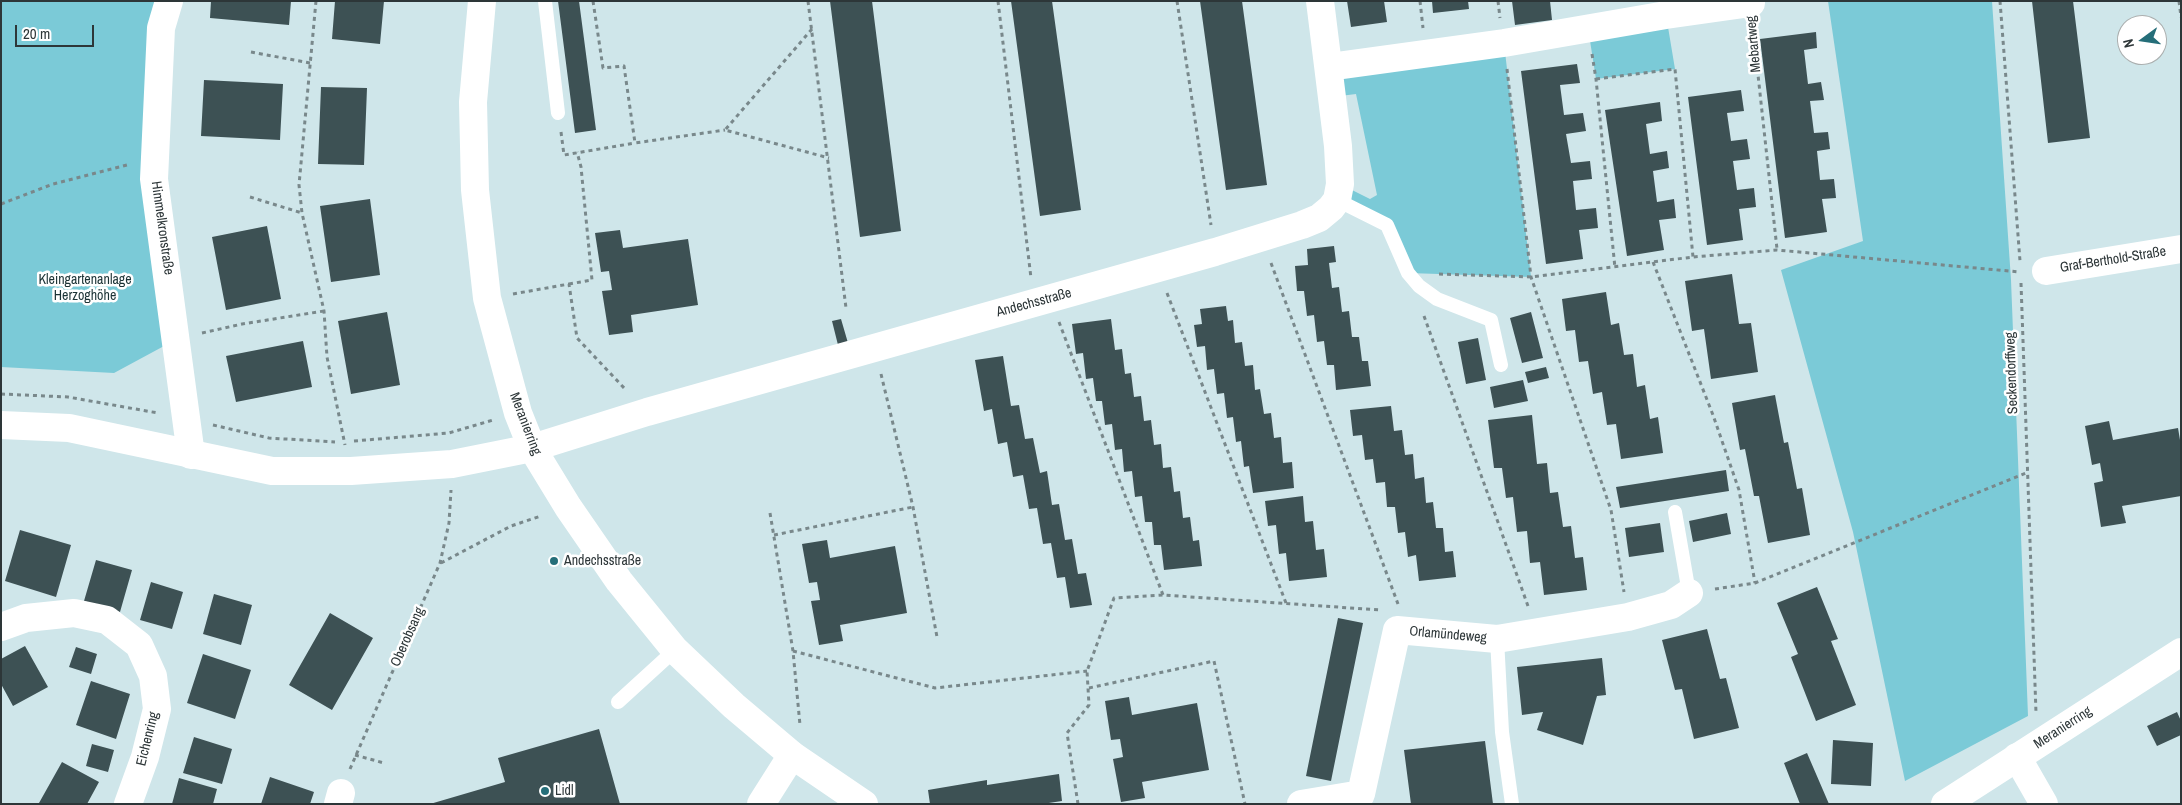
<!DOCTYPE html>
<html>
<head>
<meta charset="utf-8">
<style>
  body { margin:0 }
  #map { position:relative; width:2182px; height:805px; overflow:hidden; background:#cfe6ea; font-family:"Archivo Narrow",sans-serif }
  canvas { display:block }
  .frame { position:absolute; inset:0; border:2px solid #2d3638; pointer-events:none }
  .north { position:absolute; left:2117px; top:15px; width:50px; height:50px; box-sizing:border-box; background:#fff; border:1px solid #abafaf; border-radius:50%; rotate:256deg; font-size:14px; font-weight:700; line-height:20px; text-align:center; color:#2d3638 }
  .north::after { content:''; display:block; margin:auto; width:18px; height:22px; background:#256e79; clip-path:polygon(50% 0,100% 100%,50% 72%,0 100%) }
  .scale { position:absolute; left:15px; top:25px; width:79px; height:22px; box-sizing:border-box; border:2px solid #2d3638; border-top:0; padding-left:6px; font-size:15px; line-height:18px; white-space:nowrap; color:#2d3638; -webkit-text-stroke:4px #fff; paint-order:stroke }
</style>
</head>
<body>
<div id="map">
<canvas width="2182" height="805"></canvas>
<div class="frame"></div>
<div class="north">N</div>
<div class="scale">20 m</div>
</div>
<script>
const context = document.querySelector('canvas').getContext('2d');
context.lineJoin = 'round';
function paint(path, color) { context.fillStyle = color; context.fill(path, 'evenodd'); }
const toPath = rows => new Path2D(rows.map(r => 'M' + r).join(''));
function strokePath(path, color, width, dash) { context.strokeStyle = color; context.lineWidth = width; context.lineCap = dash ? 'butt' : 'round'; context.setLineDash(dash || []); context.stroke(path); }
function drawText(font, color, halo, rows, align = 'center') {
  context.font = font + ' "Archivo Narrow",sans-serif'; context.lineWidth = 5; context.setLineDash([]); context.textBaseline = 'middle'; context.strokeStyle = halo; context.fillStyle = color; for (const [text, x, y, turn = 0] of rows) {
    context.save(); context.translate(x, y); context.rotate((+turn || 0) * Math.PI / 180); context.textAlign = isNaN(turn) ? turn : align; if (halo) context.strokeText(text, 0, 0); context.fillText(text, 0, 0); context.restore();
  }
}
paint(toPath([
  [1,1,169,1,155,158,177,339,114,373,1,367],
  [1828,1,1992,1,2011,280,2028,716,1905,781,1853,532,1781,270,1863,241],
  [1666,15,1675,69,1596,79,1588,28],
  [1504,43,1531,277,1408,273,1387,225,1337,200,1340,184,1370,199,1377,195,1356,94,1332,97,1329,67]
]), '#7bcad7');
paint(toPath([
  [211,1,291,1,289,25,210,18],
  [335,1,384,1,380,44,332,39],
  [558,1,579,1,596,130,575,133],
  [830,1,872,1,901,231,860,237],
  [1011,1,1052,1,1081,210,1040,216],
  [1200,1,1242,1,1267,185,1226,190],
  [1347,1,1384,1,1387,22,1351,27],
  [1432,1,1468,1,1469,9,1433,13],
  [1512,1,1550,1,1552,20,1515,25],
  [2032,1,2073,1,2090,138,2048,143],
  [1816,32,1817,48,1804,50,1808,84,1821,82,1824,100,1810,101,1814,133,1828,132,1830,149,1817,151,1820,180,1834,179,1836,198,1822,199,1827,232,1785,238,1760,39],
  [1577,64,1580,83,1560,85,1564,115,1583,113,1586,131,1566,134,1571,163,1590,161,1592,179,1573,181,1576,210,1596,208,1598,228,1579,230,1583,259,1546,264,1521,71],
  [204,80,283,84,280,140,201,136],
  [321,87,367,88,364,165,318,164],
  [1741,90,1744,111,1727,113,1731,141,1747,139,1750,159,1733,161,1737,190,1754,188,1756,207,1739,209,1743,240,1707,245,1688,97],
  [1660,102,1662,121,1646,124,1650,154,1667,151,1669,168,1653,171,1657,202,1674,199,1676,218,1659,220,1664,250,1627,256,1605,110],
  [370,199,380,275,331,282,320,206],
  [267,226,281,299,226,310,212,237],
  [620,230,623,248,688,239,698,305,631,315,633,332,609,335,602,291,612,290,609,271,601,272,595,233],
  [1334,246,1336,262,1329,263,1332,288,1339,287,1342,312,1349,311,1352,337,1359,337,1362,361,1368,361,1371,386,1336,390,1334,365,1327,365,1324,341,1317,342,1314,315,1307,316,1304,291,1297,291,1295,266,1308,265,1307,249],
  [1732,274,1739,324,1751,323,1758,372,1711,379,1704,329,1692,331,1685,281],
  [1606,292,1611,325,1619,323,1624,355,1633,354,1637,387,1645,385,1650,419,1658,417,1663,453,1621,459,1616,424,1607,425,1602,392,1593,394,1588,361,1579,362,1575,330,1566,331,1562,299],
  [1226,306,1228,321,1233,320,1235,343,1242,342,1245,366,1253,365,1255,390,1260,389,1264,414,1271,413,1274,438,1281,437,1283,463,1292,462,1294,488,1253,493,1249,466,1244,467,1241,441,1236,442,1233,417,1227,418,1224,393,1217,394,1214,369,1207,370,1205,346,1197,347,1194,325,1202,324,1200,309],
  [387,312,400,385,351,394,338,321],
  [1531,312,1543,358,1522,363,1510,318],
  [841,319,848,343,838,345,832,321],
  [1111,319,1115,350,1122,349,1125,374,1131,373,1134,397,1141,396,1144,421,1151,420,1154,445,1161,444,1163,468,1171,467,1174,492,1180,491,1183,518,1190,517,1193,541,1199,540,1202,566,1164,570,1161,545,1154,545,1152,522,1145,522,1142,496,1135,497,1132,471,1124,472,1122,449,1115,450,1112,424,1105,425,1102,401,1096,401,1093,378,1086,379,1083,353,1076,354,1072,324],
  [1478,338,1486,380,1466,384,1458,342],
  [303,341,312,387,236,402,226,356],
  [1003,356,1011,406,1019,405,1025,439,1033,438,1040,473,1047,471,1052,505,1059,504,1065,540,1072,539,1078,574,1086,573,1092,605,1070,608,1065,577,1057,578,1051,543,1043,544,1037,508,1029,509,1023,475,1013,477,1007,442,998,444,992,409,984,411,975,360],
  [1546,367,1549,378,1528,383,1525,372],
  [1523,380,1528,401,1494,408,1490,387],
  [1775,395,1784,443,1788,442,1797,489,1802,488,1810,535,1768,543,1759,496,1754,496,1745,449,1740,450,1732,403],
  [1391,406,1394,431,1402,430,1405,455,1413,454,1415,479,1424,477,1426,503,1433,502,1436,528,1443,528,1445,552,1453,551,1456,577,1419,581,1416,555,1408,557,1405,532,1398,533,1395,507,1387,507,1385,482,1376,483,1373,459,1365,460,1362,435,1353,436,1350,410],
  [1532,415,1537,464,1547,463,1550,493,1558,492,1563,527,1571,526,1575,558,1583,557,1587,590,1544,595,1540,562,1530,563,1527,531,1517,532,1513,497,1506,498,1502,468,1494,468,1488,420],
  [2109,421,2113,440,2178,428,2181,446,2181,496,2122,506,2126,523,2101,527,2094,483,2103,481,2100,463,2092,465,2085,426],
  [1726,470,1729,491,1620,508,1616,487],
  [1303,496,1305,522,1313,521,1316,550,1324,549,1327,577,1289,581,1286,553,1279,554,1276,525,1268,526,1265,501],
  [1727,513,1731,534,1693,542,1689,521],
  [1660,523,1664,552,1629,557,1625,528],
  [20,530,71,545,56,597,5,581],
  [827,540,830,558,895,546,907,613,840,625,843,641,819,645,811,601,820,600,817,582,809,583,802,544],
  [96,560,132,570,120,612,84,601],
  [151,582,183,592,172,629,140,620],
  [1817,587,1838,639,1831,641,1856,705,1816,721,1791,657,1798,654,1777,603],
  [214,594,252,605,241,645,203,634],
  [330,613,373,638,332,710,289,685],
  [1338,618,1363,623,1331,781,1306,776],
  [1707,629,1720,679,1726,678,1739,728,1694,739,1682,689,1675,690,1662,640],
  [25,646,48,687,13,706,1,684,1,659],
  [76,647,97,654,91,674,69,667],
  [203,654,251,670,235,719,187,703],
  [1602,658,1606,695,1597,696,1583,745,1537,730,1543,712,1522,715,1517,667],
  [91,681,130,694,116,739,76,725],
  [1129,697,1132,715,1197,703,1209,770,1142,782,1145,798,1121,802,1113,759,1123,757,1120,739,1111,740,1105,701],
  [2177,712,2181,721,2181,735,2157,746,2147,726],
  [599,729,620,804,430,804,505,782,498,758],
  [194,737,232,749,222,784,183,773],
  [1833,740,1873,743,1871,786,1831,784],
  [1485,741,1493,804,1411,804,1404,750],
  [92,744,114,750,108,772,86,766],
  [1807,753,1829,804,1800,804,1784,763],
  [62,762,99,782,87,804,39,803],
  [1059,774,1062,801,1042,804,930,804,928,790,987,780,987,785],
  [270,777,314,792,310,804,261,804],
  [179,778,217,789,213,804,172,804]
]), '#3d5154');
strokePath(toPath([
  [316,1,299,185,302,213,324,311,327,357,345,445],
  [593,1,603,68,624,66,635,143,725,130],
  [808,1,846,308],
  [998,1,1031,278],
  [1177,1,1211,225],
  [1420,1,1423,28],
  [1498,1,1500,18],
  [2000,1,2020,261],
  [2179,1,2181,17],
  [812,29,725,130,829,158],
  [1753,29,1777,249],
  [251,52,310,63],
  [1592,54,1596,79,1615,268],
  [1507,69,1531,277,1611,510,1624,592],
  [1596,79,1675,69,1693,257],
  [561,132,564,155,635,143],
  [250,197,302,213],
  [1,204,53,184,127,165],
  [1653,262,1713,415,1739,490,1755,583],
  [1271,263,1398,604],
  [1439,274,1531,277,1693,257,1777,250,2020,272],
  [2021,283,2036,713],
  [569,284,592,280,581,167,577,152],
  [1167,293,1286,603],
  [513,294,569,284,577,338,626,390],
  [1424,316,1528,606],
  [1059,322,1163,595],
  [202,333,242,324,324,311],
  [881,374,913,507,937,637],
  [1,394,68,397,158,413],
  [213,425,269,438,335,442],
  [354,441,449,433,493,420],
  [770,513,793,651,800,725],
  [774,535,913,507],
  [441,563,511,526,541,516],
  [1715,589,1755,583,2026,473],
  [793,651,935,688,1087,671],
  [1089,688,1214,661,1245,804],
  [355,755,384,763],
  [350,769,440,563,449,523,451,490],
  [1078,804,1067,733,1089,705,1087,671,1114,598,1163,595,1380,610]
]), '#79888b', 3, [4, 4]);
strokePath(toPath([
  [545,1,558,113],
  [1337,200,1387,225,1408,273,1419,286,1437,299,1491,320,1501,365],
  [1675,512,1689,593],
  [1497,639,1502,732,1512,804],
  [618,702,675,650]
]), '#fff', 14);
strokePath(toPath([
  [169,1,161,28,154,179,191,455],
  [1329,67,1504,43,1666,15,1751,3],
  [2046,271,2181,249],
  [532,448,647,412,1215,252,1302,225,1319,218,1331,208,1337,200,1340,184,1338,146,1320,1],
  [1,627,26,618,74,613,107,620,139,645,153,676,157,709,145,757,128,804],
  [2017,757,2044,804],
  [338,804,341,793],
  [761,804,792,755],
  [1301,804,1361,794,1397,630,1497,639,1628,617,1671,605,1689,593]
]), '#fff', 28);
strokePath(toPath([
  [482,1,473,102,475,190,487,298,518,413,532,448,568,507,619,581,675,650,734,706,792,755,864,804],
  [1,425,69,428,272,471,351,471,452,464,532,448],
  [1945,804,2181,652]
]), '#fff', 28);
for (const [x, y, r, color] of [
  [554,561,5,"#256e79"],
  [545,791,5,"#256e79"]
]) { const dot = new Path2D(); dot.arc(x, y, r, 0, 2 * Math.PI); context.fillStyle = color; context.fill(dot); strokePath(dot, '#fff', 2); }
drawText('14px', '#2d3638', '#fff', [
  ["Mebartweg",1754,44,-95],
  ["Himmelkronstraße",162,228,82],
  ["Graf-Berthold-Straße",2113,260,-9],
  ["Andechsstraße",1034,303,-15],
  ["Seckendorffweg",2012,373,-92],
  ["Meranierring",525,424,69],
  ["Orlamündeweg",1448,635,5],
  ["Oberobsang",408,637,-66],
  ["Meranierring",2063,728,-33],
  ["Eichenring",148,739,-76]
]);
drawText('14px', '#1b3235', '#fff', [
  ["Kleingartenanlage",85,280],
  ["Herzoghöhe",85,296]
]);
drawText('14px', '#2d3638', '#fff', [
  ["Andechsstraße",564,561],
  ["Lidl",555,791]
], 'left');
</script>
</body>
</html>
